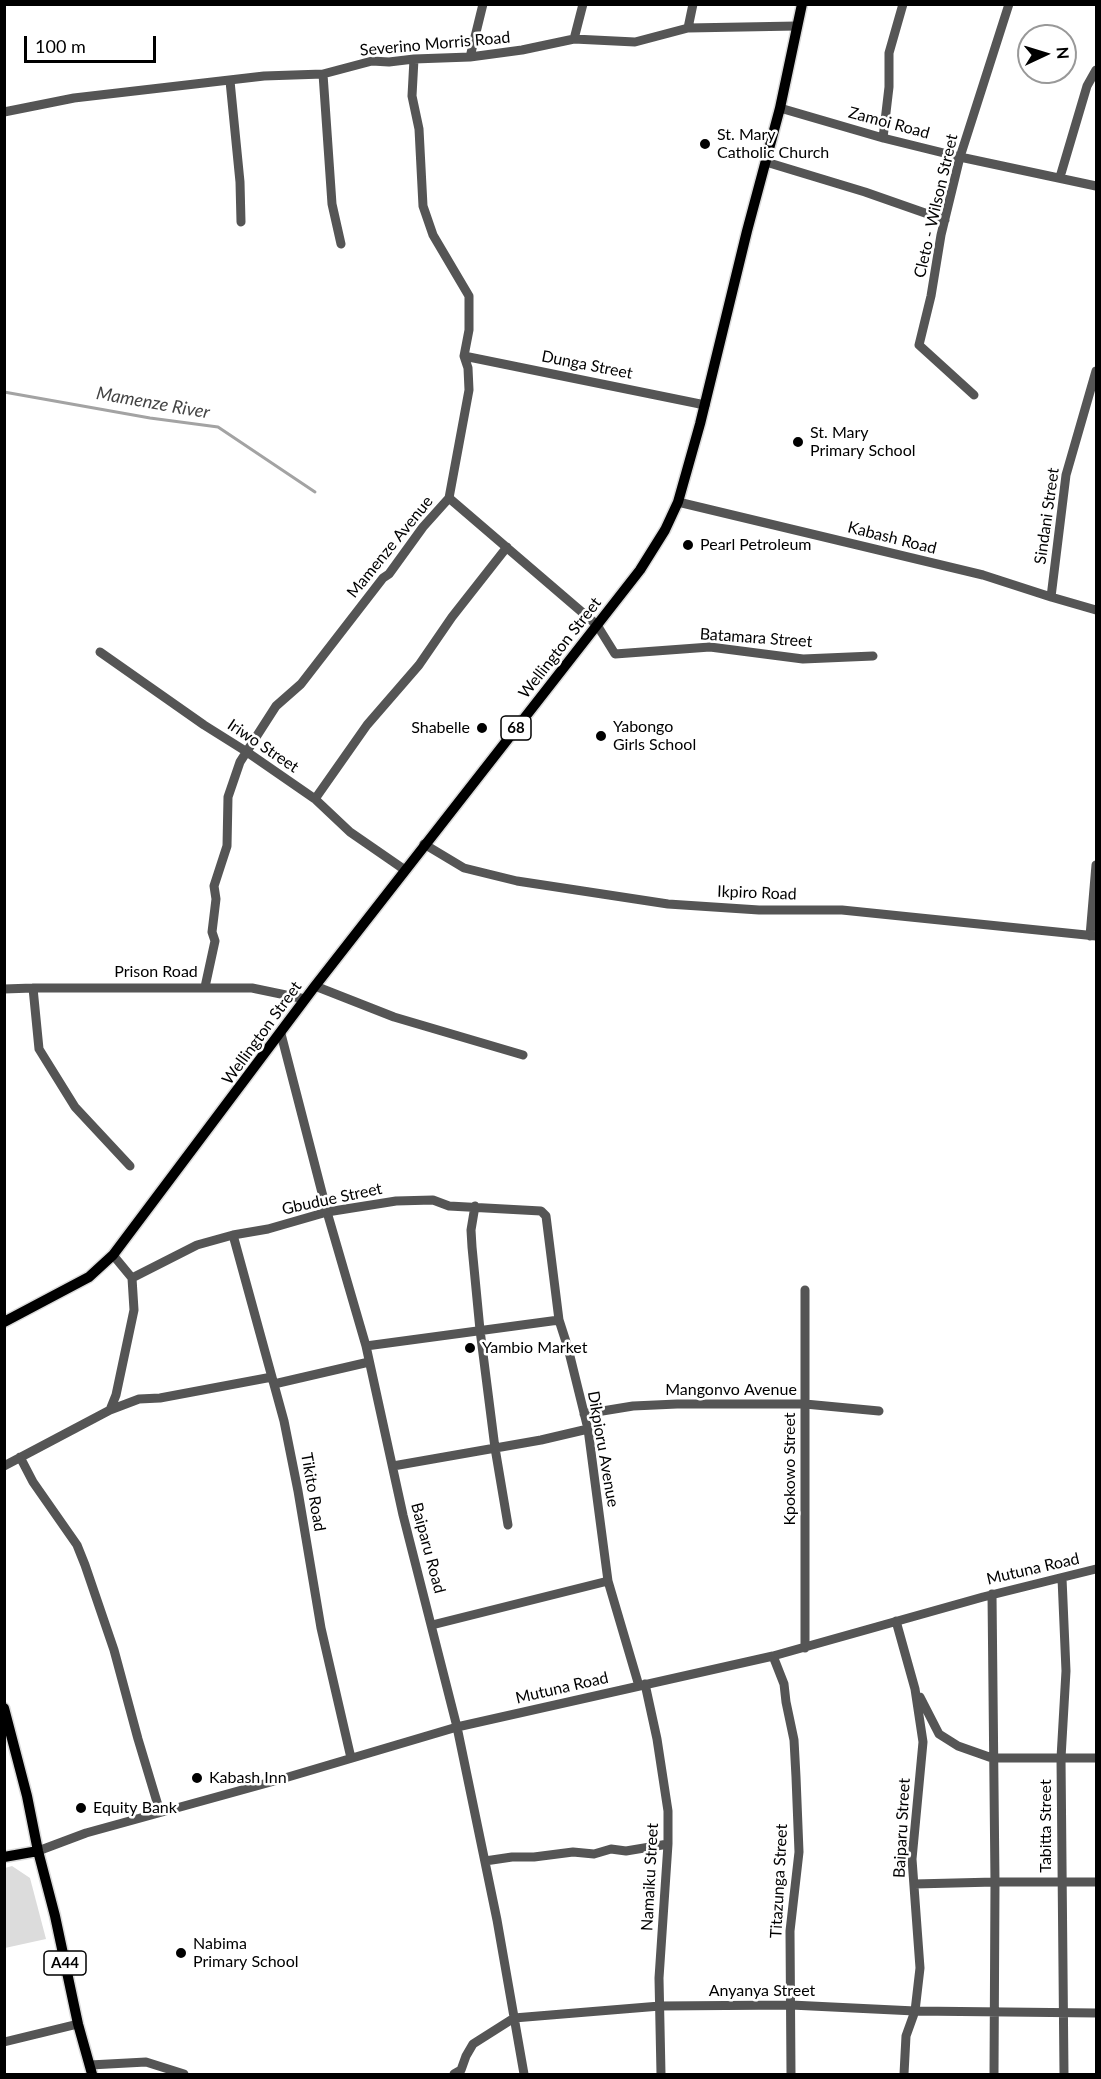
<!DOCTYPE html>
<html>
<head>
<meta charset="utf-8">
<style>
  body { margin:0 }
  #map { position:relative; width:1101px; height:2079px; overflow:hidden; background:#fff; font-family:Lato,sans-serif }
  canvas { display:block }
  .frame { position:absolute; inset:0; border:6px solid #000; pointer-events:none }
  .north { position:absolute; left:1017px; top:24px; width:60px; height:60px; box-sizing:border-box; background:#fff; border:2px solid #999; border-radius:50%; rotate:86deg; font-size:16px; font-weight:700; line-height:24px; text-align:center; color:#000 }
  .north::after { content:''; display:block; margin:auto; width:21px; height:27px; background:#000; clip-path:polygon(50% 0,100% 100%,50% 72%,0 100%) }
  .scale { position:absolute; left:24px; top:36px; width:132px; height:27px; box-sizing:border-box; border:3px solid #000; border-top:0; padding-left:8px; font-size:18px; line-height:21px; white-space:nowrap; color:#000; -webkit-text-stroke:4px #fff; paint-order:stroke }
</style>
</head>
<body>
<div id="map">
<canvas width="1101" height="2079"></canvas>
<div class="frame"></div>
<div class="north">N</div>
<div class="scale">100 m</div>
</div>
<script>
const context = document.querySelector('canvas').getContext('2d');
context.lineJoin = 'round';
function paint(path, color) { context.fillStyle = color; context.fill(path, 'evenodd'); }
const toPath = rows => new Path2D(rows.map(r => 'M' + r).join(''));
function strokePath(path, color, width, dash) { context.strokeStyle = color; context.lineWidth = width; context.lineCap = dash ? 'butt' : 'round'; context.setLineDash(dash || []); context.stroke(path); }
function drawText(font, color, halo, rows, align = 'center') {
  context.font = font + ' Lato,sans-serif'; context.lineWidth = 5; context.setLineDash([]); context.textBaseline = 'middle'; context.strokeStyle = halo; context.fillStyle = color; for (const [text, x, y, turn = 0] of rows) {
    context.save(); context.translate(x, y); context.rotate((+turn || 0) * Math.PI / 180); context.textAlign = isNaN(turn) ? turn : align; if (halo) context.strokeText(text, 0, 0); context.fillText(text, 0, 0); context.restore();
  }
}
paint(toPath([
  [12,1866,30,1878,46,1939,5,1948,5,1868]
]), '#dcdcdc');
strokePath(toPath([
  [4,392,150,418,218,427,315,492]
]), '#a3a3a3', 3);
const major = toPath([
  [4,1322,89,1277,113,1255,315,986,640,570,665,530,678,502,700,424,747,231,780,108,802,4],
  [4,1708,27,1796,38,1851,55,1916,78,2024,92,2074],
  [4,1857,38,1851]
]);
strokePath(major, '#dbdbdb', 13);
strokePath(toPath([
  [688,28,693,4],
  [574,39,583,4],
  [470,57,483,4],
  [323,74,332,204,341,244],
  [230,81,240,182,241,222],
  [780,108,883,138,960,157,1096,186],
  [4,112,74,98,264,76,323,74,372,61,389,62,414,59,470,57,522,50,574,39,635,42,688,28,797,26],
  [883,138,889,87,889,53,903,4],
  [766,162,865,192,945,220],
  [1060,177,1087,86,1096,70],
  [464,356,705,405],
  [974,395,919,345,931,296,941,235,960,157,1009,4],
  [449,498,597,625,615,654,710,647,803,659,873,656],
  [678,502,983,575,1051,597,1096,610],
  [1051,597,1066,475,1096,371],
  [100,652,204,725,247,752,315,799,350,832,405,870],
  [315,799,367,725,419,665,452,617,507,547],
  [424,844,464,868,517,881,668,904,759,910,842,910,1096,936],
  [1090,936,1096,865],
  [315,986,394,1017,523,1055],
  [205,987,215,941,212,932,216,899,214,886,227,846,228,797,240,762,276,706,301,684,383,578,389,574,423,527,449,498,469,390,468,368,464,356,469,330,469,296,433,235,423,206,419,129,412,96,414,59],
  [33,988,39,1049,75,1107,130,1166],
  [4,989,33,988,252,988,305,999],
  [281,1034,327,1212,366,1346,403,1515,457,1727,497,1920,524,2074],
  [475,1206,471,1230,472,1247,480,1330,495,1448,508,1525],
  [233,1235,284,1421,298,1491,321,1628,351,1758],
  [132,1278,197,1245,233,1235,268,1229,327,1212,396,1201,433,1200,449,1206,541,1211,546,1216,559,1320,568,1348,588,1429,608,1581,639,1686],
  [366,1346,559,1320],
  [274,1384,369,1362],
  [110,1410,116,1395,134,1310,132,1278,113,1255],
  [584,1414,633,1406,677,1404,805,1404,879,1411],
  [20,1457,33,1482,77,1545,85,1565,114,1650,138,1739,160,1812],
  [4,1466,110,1410,139,1399,160,1398,272,1377],
  [393,1466,541,1440,588,1429],
  [1062,1578,1066,1671,1061,1758,1064,2074],
  [992,1594,995,1882,994,2074],
  [896,1621,915,1689,923,1742,912,1859,920,1968,915,2011,906,2036,904,2074],
  [432,1625,608,1581],
  [805,1648,805,1290],
  [773,1656,784,1684,786,1702,794,1740,796,1777,799,1852,790,1931,791,2074],
  [645,1684,657,1739,668,1811,668,1844,659,1978,661,2074],
  [920,1697,939,1734,958,1746,992,1758,1096,1758],
  [38,1851,86,1833,278,1780,457,1727,773,1656,983,1597,1096,1569],
  [485,1861,512,1857,534,1857,573,1852,594,1854,611,1849,626,1851,668,1844],
  [914,1884,995,1882,1096,1882],
  [4,2042,78,2024],
  [90,2065,146,2062,184,2074],
  [454,2074,461,2070,466,2056,473,2044,514,2018,660,2006,791,2005,915,2011,1096,2013]
]), '#555', 9);
strokePath(major, '#000', 10);
for (const [x, y, r, color] of [
  [705,144,6,"#000"],
  [798,442,6,"#000"],
  [688,545,6,"#000"],
  [482,728,6,"#000"],
  [601,736,6,"#000"],
  [470,1348,6,"#000"],
  [197,1778,6,"#000"],
  [81,1808,6,"#000"],
  [181,1953,6,"#000"]
]) { const dot = new Path2D(); dot.arc(x, y, r, 0, 2 * Math.PI); context.fillStyle = color; context.fill(dot); strokePath(dot, '#fff', 2); }
for (const [x, y, w] of [
  [516,728,30],
  [65,1963,42]
]) { const box = new Path2D(); box.roundRect(x - w / 2, y - 12, w, 24, 4.5); context.fillStyle = '#fff'; context.fill(box); strokePath(box, '#000', 1.5); }
drawText('bold 15px', '#000', null, [
  ["68",516,728],
  ["A44",65,1963]
]);
drawText('16px', '#000', '#fff', [
  ["Severino Morris Road",435,44,-5],
  ["Zamoi Road",889,123,15],
  ["Cleto - Wilson Street",936,206,-77],
  ["Dunga Street",587,365,11],
  ["Sindani Street",1047,516,-82],
  ["Kabash Road",892,538,14],
  ["Mamenze Avenue",390,547,-51],
  ["Batamara Street",756,638,4],
  ["Wellington Street",560,648,-52],
  ["Iriwo Street",263,746,34],
  ["Ikpiro Road",757,893,2],
  ["Prison Road",156,972],
  ["Wellington Street",262,1033,-54],
  ["Gbudue Street",332,1199,-12],
  ["Mangonvo Avenue",731,1390],
  ["Dikpioru Avenue",603,1449,80],
  ["Kpokowo Street",790,1469,-90],
  ["Tikito Road",313,1492,80],
  ["Baiparu Road",428,1548,75],
  ["Mutuna Road",1033,1569,-13],
  ["Mutuna Road",562,1688,-13],
  ["Tabitta Street",1046,1826,-90],
  ["Baiparu Street",902,1828,-87],
  ["Namaiku Street",650,1877,-87],
  ["Titazunga Street",779,1881,-87],
  ["Anyanya Street",762,1991]
]);
drawText('16px', '#000', '#fff', [
  ["St. Mary",717,135],
  ["Catholic Church",717,153],
  ["St. Mary",810,433],
  ["Primary School",810,451],
  ["Pearl Petroleum",700,545],
  ["Yabongo",613,727],
  ["Girls School",613,745],
  ["Shabelle",470,728,"right"],
  ["Yambio Market",482,1348],
  ["Kabash Inn",209,1778],
  ["Equity Bank",93,1808],
  ["Nabima",193,1944],
  ["Primary School",193,1962]
], 'left');
drawText('italic 18px', '#444', '#fff', [
  ["Mamenze River",153,403,10]
]);
</script>
</body>
</html>
